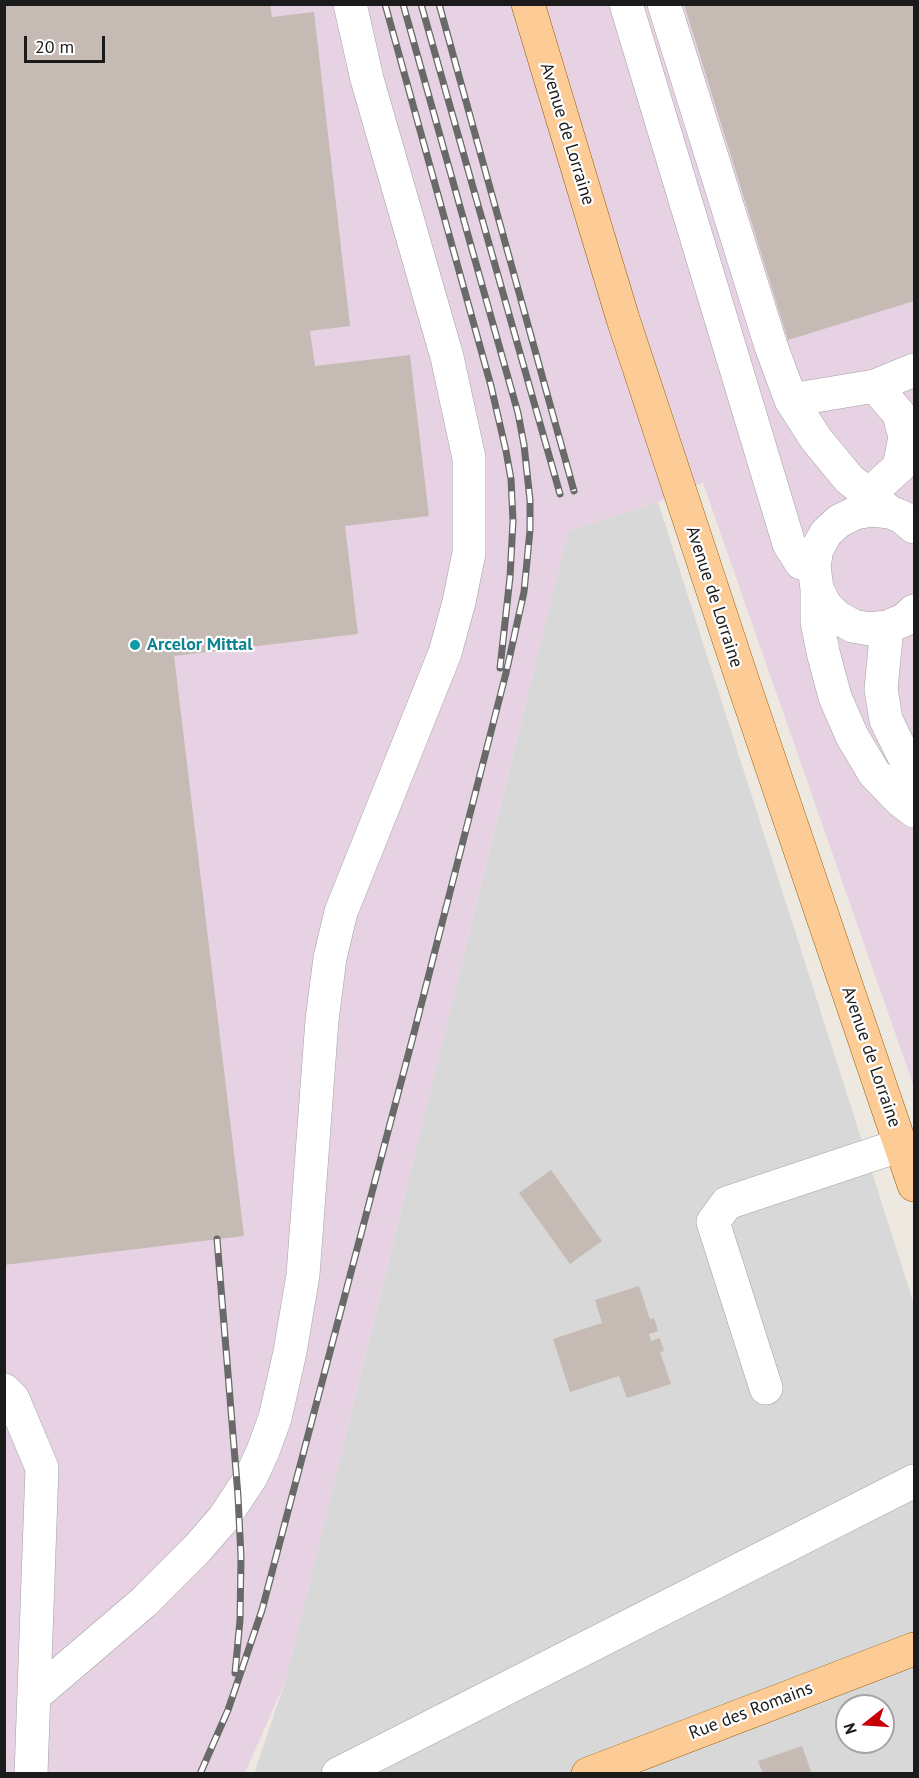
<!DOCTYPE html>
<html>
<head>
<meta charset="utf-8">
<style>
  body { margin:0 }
  #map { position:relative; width:919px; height:1778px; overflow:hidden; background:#ede8e0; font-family:"PT Sans",sans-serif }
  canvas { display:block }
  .frame { position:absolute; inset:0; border:6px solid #1b1b1b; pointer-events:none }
  .north { position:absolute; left:835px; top:1694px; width:60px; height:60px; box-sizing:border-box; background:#fff; border:2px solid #a4a4a4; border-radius:50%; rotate:253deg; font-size:16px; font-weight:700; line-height:24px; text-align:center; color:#1b1b1b }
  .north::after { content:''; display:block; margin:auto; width:21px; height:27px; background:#c70008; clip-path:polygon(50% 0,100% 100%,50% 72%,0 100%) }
  .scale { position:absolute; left:24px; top:36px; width:81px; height:27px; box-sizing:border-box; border:3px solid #1b1b1b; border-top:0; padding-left:8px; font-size:18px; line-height:21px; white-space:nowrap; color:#1b1b1b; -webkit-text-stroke:4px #fff; paint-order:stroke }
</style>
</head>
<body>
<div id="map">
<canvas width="919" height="1778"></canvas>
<div class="frame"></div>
<div class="north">N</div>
<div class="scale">20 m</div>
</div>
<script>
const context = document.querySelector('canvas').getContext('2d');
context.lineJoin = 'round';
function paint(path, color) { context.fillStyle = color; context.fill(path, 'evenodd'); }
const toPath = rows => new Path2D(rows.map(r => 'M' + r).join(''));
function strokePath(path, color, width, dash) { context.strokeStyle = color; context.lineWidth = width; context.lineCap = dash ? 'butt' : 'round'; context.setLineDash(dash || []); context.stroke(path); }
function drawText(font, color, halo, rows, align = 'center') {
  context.font = font + ' "PT Sans",sans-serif'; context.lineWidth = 4.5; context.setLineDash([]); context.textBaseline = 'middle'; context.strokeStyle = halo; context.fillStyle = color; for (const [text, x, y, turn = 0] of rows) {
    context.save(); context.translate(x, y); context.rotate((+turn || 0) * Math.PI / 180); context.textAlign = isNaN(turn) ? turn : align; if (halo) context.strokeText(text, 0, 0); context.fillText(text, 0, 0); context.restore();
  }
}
paint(toPath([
  [658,502,914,1304,914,1773,254,1774,285,1682,568,531],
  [847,1706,883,1706,883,1742,847,1742]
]), '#d9d8d8');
paint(toPath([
  [5,5,914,5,914,1087,703,483,658,502,568,531,285,1682,245,1773,5,1774]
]), '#e7d2e4');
paint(toPath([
  [4,4,270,4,272,17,314,12,350,326,310,331,315,366,410,355,429,516,345,526,358,634,174,656,244,1236,4,1265],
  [684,4,914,4,914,301,788,340],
  [551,1170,602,1241,570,1264,519,1193],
  [639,1286,650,1319,654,1318,658,1331,649,1334,651,1341,660,1338,664,1351,660,1352,671,1384,627,1398,619,1376,570,1392,553,1339,602,1323,595,1300],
  [802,1746,812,1774,763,1774,758,1761]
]), '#c5bab4');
const minor = toPath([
  [626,4,789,544,801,563,814,566],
  [664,4,771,346,791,400,816,439,849,479,890,512],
  [791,400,875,386,914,370],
  [868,495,899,467,905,437,899,414,875,386],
  [914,527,902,517,890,512,872,510,855,513,839,521,826,533,817,549,814,566,817,589,825,605,837,617,853,626,870,629,887,627,904,620,914,611],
  [817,589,817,621,823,652,835,697,852,736,874,773,900,800,914,811],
  [887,627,881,689,886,720,914,777],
  [766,1388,713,1222,727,1203,901,1145],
  [4,1390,13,1399,42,1468,31,1774],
  [34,1696,144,1602,197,1549,224,1518,251,1477,263,1451,275,1418,290,1352,303,1275,322,1020,330,958,341,912,445,653,459,602,469,553,469,458,447,357,367,79,350,4],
  [338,1774,914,1481]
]);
const major = toPath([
  [528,4,623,319,744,685,914,1185],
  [588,1774,914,1649]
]);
strokePath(minor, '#a2a2a2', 34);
strokePath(major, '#935c00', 34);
strokePath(minor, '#fff', 33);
strokePath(major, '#fdcc96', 33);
const rail = toPath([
  [385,4,491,386,506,451,511,479,513,521,510,577,500,668],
  [421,4,560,494],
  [439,4,574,491],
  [217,1239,238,1496,241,1557,240,1620,235,1673],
  [200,1774,228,1710,262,1610,415,1029,506,673,524,592,530,530,530,500,524,445,518,413,403,4]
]);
strokePath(rail, '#696969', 7);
strokePath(rail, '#fff', 4.5, [14]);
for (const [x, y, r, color] of [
  [135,645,6,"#0f9aa8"]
]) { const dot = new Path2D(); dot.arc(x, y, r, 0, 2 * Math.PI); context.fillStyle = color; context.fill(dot); strokePath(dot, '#fff', 2); }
drawText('18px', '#1b1b1b', '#fff', [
  ["Avenue de Lorraine",567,134,73],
  ["Avenue de Lorraine",714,597,72],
  ["Avenue de Lorraine",871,1057,71],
  ["Rue des Romains",751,1711,-21]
]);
drawText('bold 18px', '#0d838f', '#fff', [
  ["Arcelor Mittal",147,645]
], 'left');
</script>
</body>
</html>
